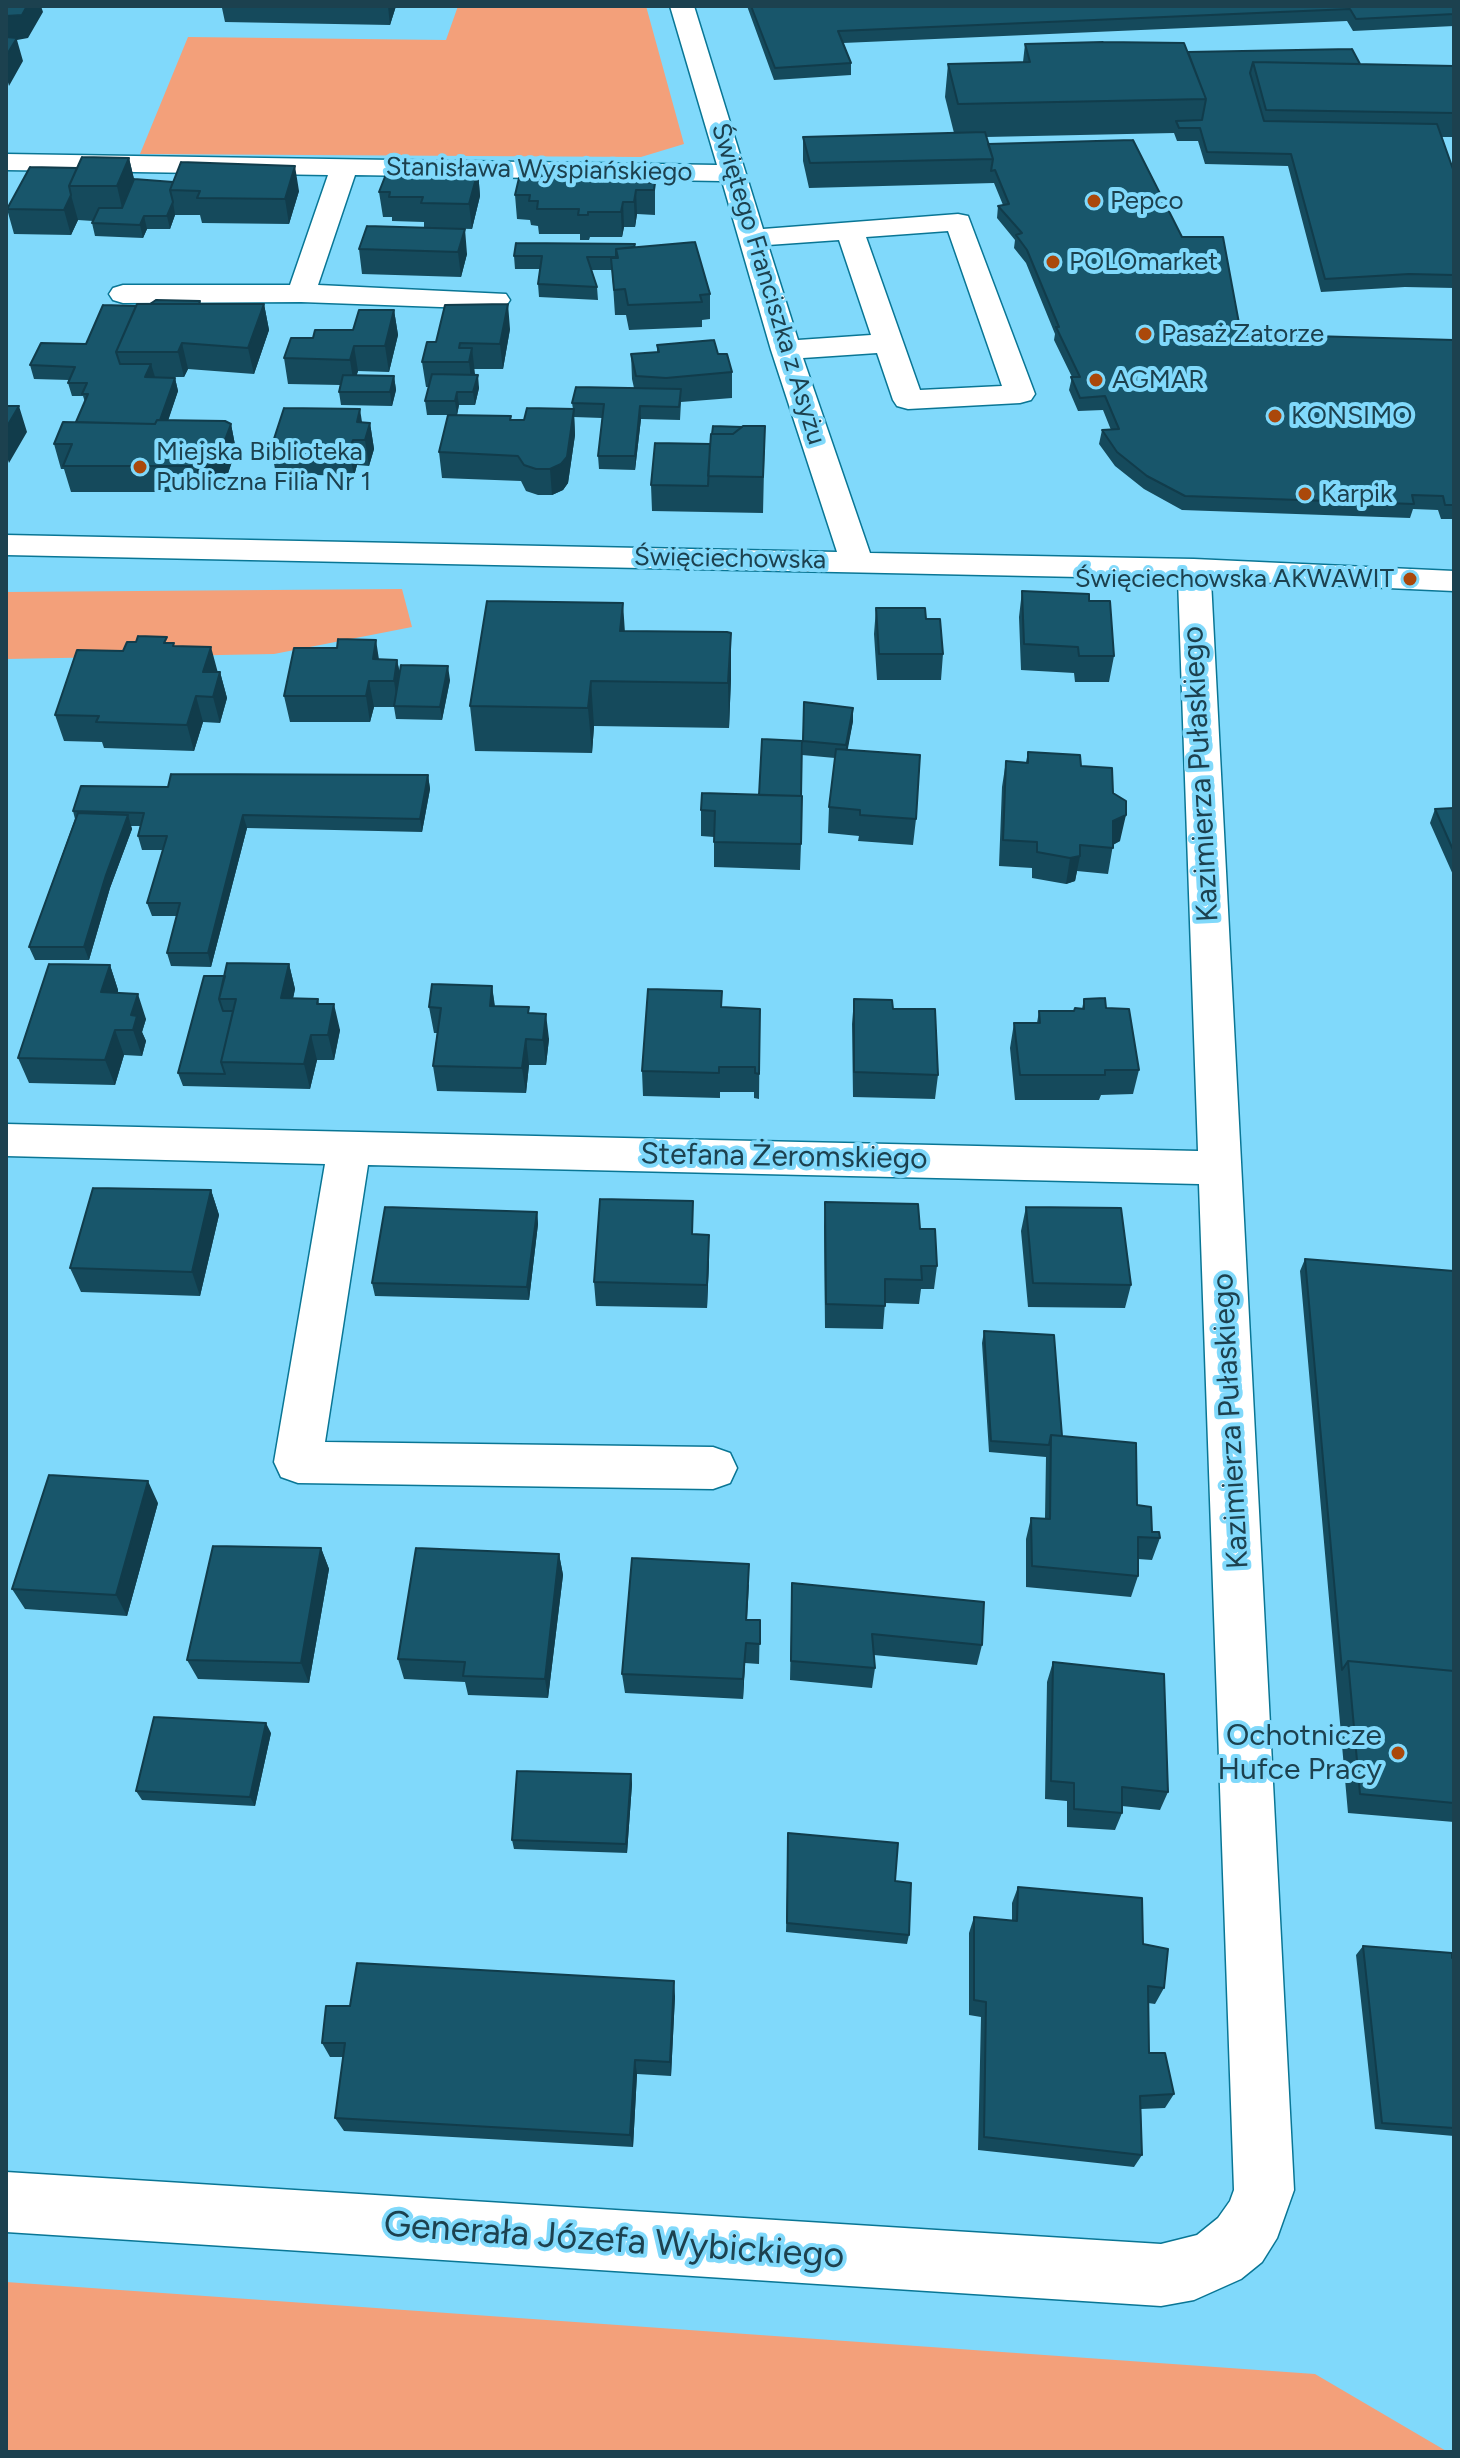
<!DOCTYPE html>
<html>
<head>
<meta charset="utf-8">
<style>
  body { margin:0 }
  #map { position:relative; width:1460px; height:2458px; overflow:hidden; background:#80d9fb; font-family:Figtree,sans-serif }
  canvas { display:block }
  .frame { position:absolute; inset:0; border:8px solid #1c414f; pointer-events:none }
</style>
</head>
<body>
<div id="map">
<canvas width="1460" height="2458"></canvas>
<div class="frame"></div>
</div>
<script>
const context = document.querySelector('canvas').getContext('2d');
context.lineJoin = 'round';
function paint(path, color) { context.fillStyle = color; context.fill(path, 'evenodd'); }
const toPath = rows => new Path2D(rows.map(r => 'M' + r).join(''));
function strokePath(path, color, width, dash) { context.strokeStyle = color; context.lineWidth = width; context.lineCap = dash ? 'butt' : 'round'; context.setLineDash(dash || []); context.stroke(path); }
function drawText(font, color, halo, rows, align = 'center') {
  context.font = font + ' Figtree,sans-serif'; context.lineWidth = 8; context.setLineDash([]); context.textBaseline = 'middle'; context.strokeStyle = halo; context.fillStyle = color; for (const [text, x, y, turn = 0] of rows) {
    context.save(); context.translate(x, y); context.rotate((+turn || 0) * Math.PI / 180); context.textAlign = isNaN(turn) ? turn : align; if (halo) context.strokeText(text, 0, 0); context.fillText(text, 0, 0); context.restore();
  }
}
paint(toPath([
  [458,6,646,6,684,144,641,157,140,154,188,37,446,40],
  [402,589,412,627,274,654,6,659,6,592],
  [6,2282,1315,2374,1448,2452,6,2452]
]), '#f3a07a');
const minor = toPath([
  [670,6,694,6,763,229,958,214,968,216,1035,394,1031,400,1020,403,908,409,897,406,893,400,877,353,803,358,870,553,1194,559,1454,571,1454,591,1211,580,1294,2190,1277,2238,1262,2262,1241,2279,1194,2300,1161,2306,6,2232,6,2172,1161,2244,1197,2235,1218,2218,1230,2201,1234,2190,1199,1184,368,1165,325,1442,713,1447,730,1453,737,1468,730,1483,713,1489,298,1483,281,1477,274,1462,325,1164,6,1156,6,1124,1198,1151,1178,579,6,555,6,535,837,552,771,350,722,181,355,175,318,285,506,294,510,300,506,306,496,309,301,302,123,303,113,300,109,294,113,288,123,285,290,285,328,175,6,170,6,154,717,165,670,6],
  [948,231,1002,386,920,390,866,237,948,231],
  [839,240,871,335,798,340,768,245,839,240]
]);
strokePath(minor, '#097695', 3);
paint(minor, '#fff');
paint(toPath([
  [216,6,396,6,390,25,225,22,222,8,217,8],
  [747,6,1454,6,1454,26,1353,31,1347,21,843,43,851,63,851,75,774,80],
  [1025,44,1188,52,1360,64,1454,66,1454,137,1442,137,1454,172,1454,288,1405,287,1321,292,1288,166,1205,164,1198,141,1177,141,1174,133,986,137,988,144,1182,237,1241,334,1454,340,1454,519,1441,519,1438,510,1413,509,1410,518,1182,510,1144,489,1115,466,1099,444,1102,430,1111,430,1103,410,1078,411,1069,390,1072,377,1054,340,1055,334,1026,263,1014,248,1015,240,997,218,998,206,1003,205,994,183,809,188,803,161,803,137,954,133,945,97,948,64,1023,62],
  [129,158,134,179,299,191,289,224,202,223,200,215,175,215,170,229,147,229,143,238,95,236,92,223,93,221,78,220,71,235,14,234,7,209,77,168],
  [478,171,480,196,472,229,433,228,467,254,461,277,362,274,359,249,424,227,424,222,392,221,392,217,383,217,379,192],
  [641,174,641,182,655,183,655,215,637,214,635,227,624,227,622,237,590,237,589,240,580,240,580,234,539,234,538,226,531,225,530,220,517,219,515,195,531,179],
  [635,247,710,294,710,319,702,320,702,327,629,330,626,315,615,315,612,270,591,270,597,287,598,300,539,297,538,284,540,269,515,269,514,256],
  [200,301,201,304,264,304,269,330,254,374,188,369,184,377,158,377,175,378,178,391,168,420,231,424,236,450,225,482,202,492,71,492,64,469,61,469,54,444,76,422,85,402,83,396,72,396,68,383,69,380,34,379,30,365,86,344,136,306],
  [394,310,398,335,389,372,358,371,356,376,394,376,396,390,392,406,341,405,339,392,340,385,288,384,284,358,313,338,353,330],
  [510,329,503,369,474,369,474,374,479,388,475,405,459,405,457,415,524,420,573,409,572,403,634,388,632,379,631,354,657,352,657,345,718,354,732,372,732,398,681,402,680,420,641,419,635,470,599,469,598,456,602,418,574,417,575,435,568,483,563,490,552,495,538,495,526,491,521,481,442,478,439,452,448,415,427,415,425,401,429,387,426,387,422,362,436,342],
  [362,422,370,423,374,449,369,466,357,465,354,476,276,474,271,448],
  [765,426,763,513,652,511,651,485,710,444,742,427],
  [1022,591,1089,601,1114,656,1109,682,1075,682,1074,673,1021,670,1019,617],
  [876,608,926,619,943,654,941,680,877,680,874,634],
  [625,631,731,678,729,728,594,726,592,753,475,751,470,706],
  [168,643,217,672,220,672,227,698,220,723,203,722,194,751,104,748,102,742,64,741,55,715],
  [379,659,397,660,400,673,450,680,442,720,396,719,394,707,374,707,370,722,290,722,284,696],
  [804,702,853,708,853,721,847,750,916,819,913,845,858,841,859,836,828,833,829,807,835,758,802,755],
  [1028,752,1081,766,1113,793,1120,841,1113,845,1108,874,1077,871,1075,881,1066,884,1032,878,1032,868,999,866,1002,787,1006,761,1026,762],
  [428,775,430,789,422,832,247,828,211,967,171,966,167,953,177,916,152,916,147,903,163,850,142,850,138,836,140,826,131,826,132,829,110,888,89,960,35,960,29,947,75,819,73,811,168,787],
  [759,795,801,844,800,870,714,867,714,837,701,836,701,810],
  [1454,808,1454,877,1430,823,1435,809],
  [289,964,295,989,293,999,318,999,319,1004,340,1030,334,1060,317,1060,310,1089,183,1086,178,1073,225,976],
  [110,965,118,990,118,993,146,1019,142,1032,146,1041,142,1056,124,1055,115,1085,29,1083,18,1058],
  [492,986,495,1006,530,1013,549,1039,546,1065,529,1065,526,1093,437,1091,433,1066,437,1033,434,1033,429,1007],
  [722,991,722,1007,760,1009,759,1099,754,1098,754,1092,720,1092,720,1098,643,1096,642,1071],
  [854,999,893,1009,938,1075,935,1099,853,1097,852,1024],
  [1084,999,1106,1008,1139,1070,1133,1094,1101,1095,1099,1100,1015,1100,1010,1048,1014,1023,1037,1023,1039,1011,1074,1011,1082,1009],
  [211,1190,219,1215,200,1296,81,1292,70,1268],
  [825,1202,920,1229,937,1266,934,1289,921,1289,919,1304,885,1303,883,1329,825,1328,824,1226],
  [1026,1207,1131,1285,1125,1308,1028,1307,1021,1231],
  [537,1212,538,1224,529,1300,375,1296,372,1283],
  [693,1234,709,1259,707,1308,596,1306,594,1282],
  [1305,1259,1454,1271,1454,1822,1348,1813,1300,1271],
  [984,1331,1062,1436,1137,1505,1152,1532,1160,1538,1152,1560,1138,1559,1138,1576,1131,1597,1026,1587,1026,1539,1031,1518,1045,1518,1046,1457,989,1452,982,1343],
  [158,1503,127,1616,25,1609,12,1589],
  [321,1548,329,1569,309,1683,198,1679,187,1660],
  [559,1554,563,1575,548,1698,468,1695,465,1682,404,1679,398,1659],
  [792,1583,982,1645,977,1665,874,1655,875,1668,872,1688,790,1680],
  [749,1584,747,1620,760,1620,759,1664,745,1663,743,1699,625,1693,622,1674],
  [1053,1662,1168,1792,1160,1810,1122,1806,1122,1813,1115,1830,1067,1827,1067,1801,1045,1799,1047,1682],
  [271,1733,255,1806,142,1800,136,1791],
  [631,1774,632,1784,627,1853,514,1849,512,1840],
  [788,1842,895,1881,909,1935,907,1944,786,1932],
  [1018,1887,1143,1944,1164,1988,1155,2004,1148,2003,1149,2053,1174,2094,1165,2108,1141,2109,1142,2155,1134,2167,978,2150,981,2017,969,2015,969,1933,974,1917,1012,1921,1012,1903],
  [1363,1946,1454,1958,1454,2136,1375,2129,1356,1955],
  [675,1996,671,2076,637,2074,633,2147,344,2131,335,2118,343,2057,330,2057,322,2043,350,2006]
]), '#154a5c');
paint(toPath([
  [27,6,41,6,43,12,28,38,17,40,23,61,9,86,6,75,6,16],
  [388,6,396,6,390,25],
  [129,158,137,192,125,221,117,186],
  [295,166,299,191,289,224,285,199],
  [478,171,480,196,472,229,469,204],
  [636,190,637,214,635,227,634,202],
  [71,195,78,220,71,235,64,210],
  [173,202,175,215,170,229,167,216],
  [623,202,624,227,622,237,621,212],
  [144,216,147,229,143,238,140,225],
  [465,229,467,254,461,277,458,252],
  [264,304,269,330,254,374,248,348],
  [508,304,510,329,503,369,500,344],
  [394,310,398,335,389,372,385,346],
  [182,343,188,369,184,377,178,352],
  [354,346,358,371,354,385,350,360],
  [472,348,475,374,472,388,469,362],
  [151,364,155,377,145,377],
  [478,375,479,388,475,405,473,392],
  [394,376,396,390,392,406,390,392],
  [175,378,178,391,159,448,155,434],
  [457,392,459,405,457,415,455,401],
  [19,406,27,432,9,463,6,454,6,428],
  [640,406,641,419,635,470,635,456],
  [360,409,364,435,357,422],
  [574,409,575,435,568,483,563,490,552,495,550,469],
  [370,423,374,449,369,466,365,440],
  [231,424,236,450,225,482,202,492,196,466],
  [353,440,357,465,354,476,349,450],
  [623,603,626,648,620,631],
  [731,633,731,678,729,728,728,683],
  [376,640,380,666,373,659],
  [211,647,218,673,210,698,203,672],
  [397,660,402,686,398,707,394,681],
  [448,666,450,680,442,720,440,707],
  [220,672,227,698,220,723,213,697],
  [369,681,374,707,370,722,366,696],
  [591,681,594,726,592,753,588,708],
  [196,696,203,722,194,751,187,725],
  [853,708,853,721,846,759,846,745],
  [428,775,430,789,422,832,420,819],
  [128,815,132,829,110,888,89,960,84,947,106,875],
  [243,815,247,828,211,967,208,953],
  [1126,815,1120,841,1108,847,1113,821],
  [1080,856,1075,881,1066,884,1070,858],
  [289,964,295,989,287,1024,281,998],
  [110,965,118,990,110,1018,101,992],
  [492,986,495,1011,490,1006],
  [138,994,146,1019,142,1032,146,1041,142,1056,133,1030,131,1015],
  [334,1004,340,1030,334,1060,328,1035],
  [546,1014,549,1039,546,1065,543,1040],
  [115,1030,124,1055,115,1085,105,1060],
  [311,1035,317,1060,310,1089,304,1064],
  [526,1039,529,1065,526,1093,522,1068],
  [211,1190,219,1215,200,1296,192,1272],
  [537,1212,538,1224,529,1300,527,1287],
  [709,1235,709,1259,707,1308,707,1285],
  [148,1481,158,1503,127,1616,116,1595],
  [321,1548,329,1569,309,1683,301,1663],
  [559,1554,563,1575,548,1698,545,1679],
  [746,1643,745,1663,743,1699,743,1679],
  [266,1723,271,1733,255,1806,250,1797],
  [631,1774,632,1784,627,1853,626,1844],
  [674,1981,675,1996,671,2076,670,2062],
  [635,2060,637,2074,633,2147,630,2135]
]), '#113c4b');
const building = toPath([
  [6,6,27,6,22,15,6,16,6,6],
  [751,6,1454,6,1454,14,1356,19,1350,9,838,31,851,63,775,68,751,6],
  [6,37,17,38,6,56,6,37],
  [1103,42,1184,43,1206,99,958,104,948,64,1030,62,1025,44,1103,42],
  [1352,49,1360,64,1253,62,1250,73,1264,121,1437,124,1454,172,1454,275,1409,274,1325,279,1291,154,1207,152,1200,128,1179,128,1176,121,1202,120,1206,99,1188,52,1352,49],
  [1253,62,1454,66,1454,113,1266,110,1253,62],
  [985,132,993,159,810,163,803,137,985,132],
  [1133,140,1182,237,1223,237,1241,334,1454,340,1454,505,1445,505,1443,496,1412,495,1414,504,1185,496,1147,476,1117,452,1102,430,1119,429,1105,396,1080,398,1071,377,1080,377,1056,327,1059,327,1027,250,1016,235,1022,233,998,206,1009,204,995,170,991,171,993,159,988,144,1133,140],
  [82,157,129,158,117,186,69,186,82,157],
  [181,162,295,166,285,199,197,198,200,191,170,190,181,162],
  [30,167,77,168,69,186,71,195,64,210,7,209,30,167],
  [388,169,478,171,469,204,421,203,423,197,389,197,390,192,379,192,388,169],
  [533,172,641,174,640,182,655,183,654,190,636,190,634,202,623,202,621,212,588,212,588,215,578,215,579,209,537,209,538,201,529,201,530,195,515,195,519,178,531,179,533,172],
  [134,179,173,182,170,190,173,202,167,216,144,216,140,225,92,223,99,208,122,208,134,179],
  [367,226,465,229,458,252,359,249,367,226],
  [695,242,710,294,700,295,702,302,628,305,625,289,614,290,611,258,618,258,616,249,695,242],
  [516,243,635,244,634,247,616,249,616,257,587,257,597,287,538,284,542,256,514,256,516,243],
  [156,300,200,301,199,304,150,304,156,300],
  [137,304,264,304,248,348,182,343,178,352,116,352,137,304],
  [508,304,500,344,460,343,459,348,472,348,469,362,422,362,427,342,436,342,445,305,508,304],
  [103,305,136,306,116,352,120,364,151,364,145,377,175,378,160,420,157,420,155,424,76,422,88,394,82,394,87,383,68,383,75,367,30,365,41,343,86,344,103,305],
  [359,310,394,310,385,346,354,346,350,360,284,358,291,338,313,338,315,330,353,330,359,310],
  [714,340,718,354,727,354,732,372,666,378,636,376,631,354,659,352,657,345,714,340],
  [432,374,478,375,473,392,457,392,455,401,425,401,432,374],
  [343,375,394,376,390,392,339,392,343,375],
  [576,387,681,389,679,407,640,406,635,456,598,456,604,404,572,403,576,387],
  [6,406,19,406,6,428,6,406],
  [284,408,360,409,357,422,370,423,365,440,353,440,349,450,271,448,284,408],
  [527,408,574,409,567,457,561,464,550,469,536,469,524,465,518,456,439,452,448,415,511,416,510,420,524,420,527,408],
  [157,420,225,421,231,424,219,456,196,466,63,466,72,444,54,444,63,422,155,424,157,420],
  [713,426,742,427,733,434,712,434,713,426],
  [743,426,765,426,763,477,708,476,711,434,733,434,743,426],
  [655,443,710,444,708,486,651,485,655,443],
  [1022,591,1089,594,1089,601,1110,601,1114,656,1079,656,1078,647,1024,644,1022,591],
  [487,601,623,603,620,631,727,632,731,633,728,683,591,681,588,708,470,706,487,601],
  [876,608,925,608,926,619,940,619,943,654,879,654,876,608],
  [138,636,167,637,164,643,174,643,173,646,211,647,203,672,220,672,213,697,196,696,187,725,96,722,99,716,55,715,77,650,123,651,127,642,136,642,138,636],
  [338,639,376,640,373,659,397,660,394,681,369,681,366,696,284,696,294,648,337,648,338,639],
  [401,665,448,666,440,707,394,706,401,665],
  [804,702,853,708,846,745,803,741,804,702],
  [762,739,802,741,801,796,759,795,762,739],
  [836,749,920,755,916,819,860,815,860,810,829,807,836,749],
  [1028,752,1080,755,1081,766,1112,768,1113,793,1126,801,1126,815,1113,821,1113,848,1080,845,1080,856,1070,858,1037,852,1037,842,1003,840,1006,761,1028,763,1028,752],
  [171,774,428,775,420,819,243,815,208,953,167,953,180,903,147,903,167,836,138,836,144,813,73,811,81,786,168,787,171,774],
  [702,793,802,796,801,844,714,842,715,811,701,810,702,793],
  [1454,808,1454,852,1435,809,1454,808],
  [78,813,128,815,106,875,84,947,29,947,78,813],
  [227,963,289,964,281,998,318,999,317,1004,334,1004,328,1035,311,1035,304,1064,221,1062,236,999,219,999,227,963],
  [49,964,110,965,101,992,138,994,131,1015,137,1016,133,1030,115,1030,105,1060,18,1058,49,964],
  [204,976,225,976,219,999,223,1011,233,1011,221,1062,225,1074,178,1073,204,976],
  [432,984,492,986,490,1006,529,1007,528,1013,546,1014,543,1040,526,1039,522,1068,433,1066,441,1008,429,1007,432,984],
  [648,989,722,991,721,1007,760,1009,759,1074,755,1073,755,1067,719,1067,719,1073,642,1071,648,989],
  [1105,998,1106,1008,1129,1009,1139,1070,1105,1070,1105,1075,1020,1075,1014,1023,1040,1023,1039,1011,1074,1011,1075,1008,1084,1009,1084,999,1105,998],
  [854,999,892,1000,893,1009,935,1009,938,1075,854,1072,854,999],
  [93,1188,211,1190,192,1272,70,1268,93,1188],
  [600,1199,693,1201,692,1234,709,1235,707,1285,594,1282,600,1199],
  [825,1202,918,1204,920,1229,935,1229,937,1266,921,1266,922,1280,885,1279,885,1306,826,1304,825,1202],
  [385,1207,537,1212,527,1287,372,1283,385,1207],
  [1026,1207,1121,1208,1131,1285,1033,1283,1026,1207],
  [1305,1259,1454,1271,1454,1671,1348,1661,1342,1670,1305,1259],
  [984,1331,1054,1335,1062,1436,1051,1435,1049,1445,991,1441,984,1331],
  [1051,1435,1136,1443,1137,1505,1151,1507,1152,1532,1159,1532,1160,1538,1138,1537,1138,1576,1032,1566,1031,1518,1050,1519,1051,1435],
  [49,1475,148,1481,116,1595,12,1589,49,1475],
  [213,1546,321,1548,301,1663,187,1660,213,1546],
  [416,1548,559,1554,545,1679,463,1676,465,1662,398,1659,416,1548],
  [632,1558,749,1564,746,1620,760,1620,760,1644,746,1643,743,1679,622,1674,632,1558],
  [792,1583,984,1602,982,1645,872,1634,875,1668,791,1661,792,1583],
  [1348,1661,1454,1671,1454,1803,1360,1794,1348,1661],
  [1053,1662,1164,1674,1168,1792,1122,1787,1122,1813,1074,1809,1074,1783,1051,1781,1053,1662],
  [154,1717,266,1723,250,1797,136,1791,154,1717],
  [517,1771,631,1774,626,1844,512,1840,517,1771],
  [788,1833,898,1843,895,1881,911,1883,909,1935,787,1923,788,1833],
  [1018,1887,1142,1898,1143,1944,1168,1949,1164,1988,1148,1986,1149,2053,1165,2053,1174,2094,1140,2096,1142,2155,984,2137,986,2002,974,2000,974,1917,1017,1921,1018,1887],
  [1363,1946,1452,1953,1452,1958,1454,1958,1454,2128,1382,2123,1363,1946],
  [357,1963,674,1981,670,2062,635,2060,630,2135,335,2118,345,2043,322,2043,326,2006,350,2006,357,1963]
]);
paint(building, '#18566b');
strokePath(building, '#113c4b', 2);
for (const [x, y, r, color] of [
  [1094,201,8,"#aa480b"],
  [1053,262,8,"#aa480b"],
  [1145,334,8,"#aa480b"],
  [1096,380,8,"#aa480b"],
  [1275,416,8,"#aa480b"],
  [140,467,8,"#aa480b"],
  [1305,494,8,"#aa480b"],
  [1410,579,8,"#aa480b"],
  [1398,1753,8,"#aa480b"]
]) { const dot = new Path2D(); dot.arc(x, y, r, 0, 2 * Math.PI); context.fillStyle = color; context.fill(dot); strokePath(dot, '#80d9fb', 3); }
drawText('26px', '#1c414f', '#80d9fb', [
  ["Stanisława Wyspiańskiego",539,170,1],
  ["Świętego Franciszka z Asyżu",768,284,73],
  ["Święciechowska",730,559,1]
]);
drawText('26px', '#1c414f', '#80d9fb', [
  ["Pepco",1110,201],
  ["POLOmarket",1069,262],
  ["Pasaż Zatorze",1161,334],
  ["AGMAR",1112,380],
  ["KONSIMO",1291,416],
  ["Miejska Biblioteka",156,452],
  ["Publiczna Filia Nr 1",156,482],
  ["Karpik",1321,494],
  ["Święciechowska AKWAWIT",1394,579,"right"]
], 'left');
drawText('30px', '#1c414f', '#80d9fb', [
  ["Kazimierza Pułaskiego",1201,774,-93],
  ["Stefana Żeromskiego",784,1157,1],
  ["Kazimierza Pułaskiego",1231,1421,-93]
]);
drawText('30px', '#1c414f', '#80d9fb', [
  ["Ochotnicze",1382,1736],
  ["Hufce Pracy",1382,1770]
], 'right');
drawText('36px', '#1c414f', '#80d9fb', [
  ["Generała Józefa Wybickiego",614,2241,4]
]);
</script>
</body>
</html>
